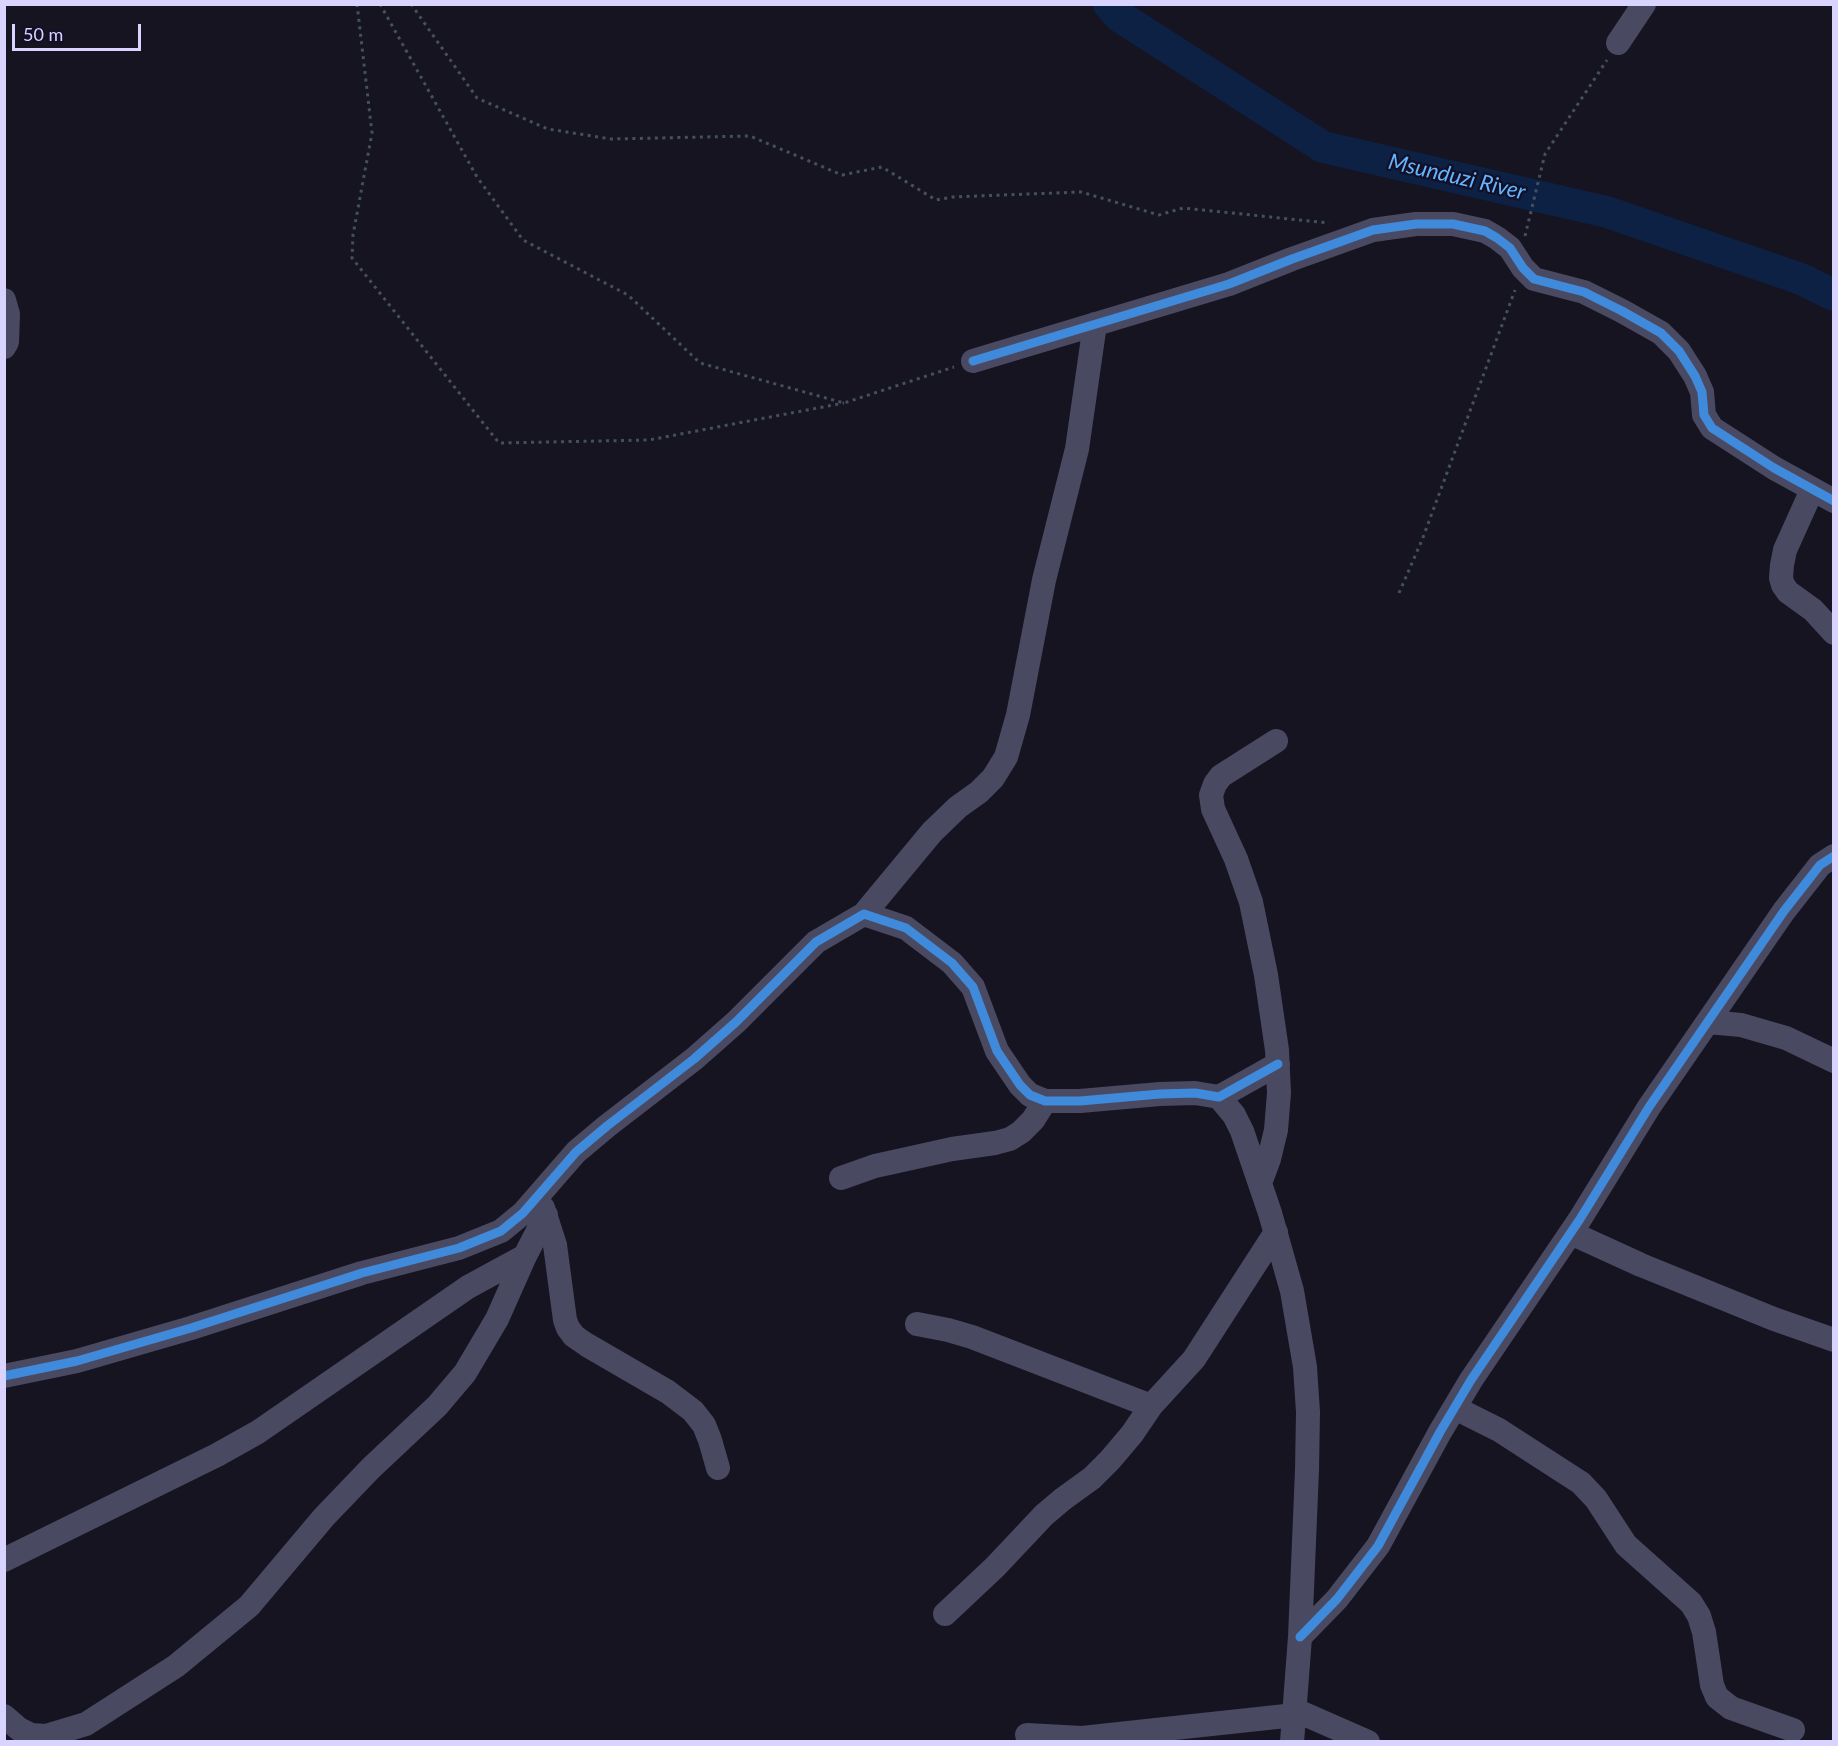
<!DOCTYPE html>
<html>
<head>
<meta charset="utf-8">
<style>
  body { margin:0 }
  #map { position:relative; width:1838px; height:1746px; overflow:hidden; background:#161421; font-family:Lato,sans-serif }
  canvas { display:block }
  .frame { position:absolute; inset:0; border:6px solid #d9d4ff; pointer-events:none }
  .scale { position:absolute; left:12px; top:24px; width:129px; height:27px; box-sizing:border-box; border:3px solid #d9d4ff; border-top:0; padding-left:8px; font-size:18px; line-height:21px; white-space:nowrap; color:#d9d4ff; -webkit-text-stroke:4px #130f26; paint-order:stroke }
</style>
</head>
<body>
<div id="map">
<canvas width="1838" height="1746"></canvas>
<div class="frame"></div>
<div class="scale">50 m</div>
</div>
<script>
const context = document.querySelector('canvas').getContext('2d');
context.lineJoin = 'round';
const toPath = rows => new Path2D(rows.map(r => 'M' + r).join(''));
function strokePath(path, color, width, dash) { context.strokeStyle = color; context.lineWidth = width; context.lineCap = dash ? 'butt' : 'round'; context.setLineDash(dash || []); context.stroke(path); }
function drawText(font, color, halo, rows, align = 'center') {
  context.font = font + ' Lato,sans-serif'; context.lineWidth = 4.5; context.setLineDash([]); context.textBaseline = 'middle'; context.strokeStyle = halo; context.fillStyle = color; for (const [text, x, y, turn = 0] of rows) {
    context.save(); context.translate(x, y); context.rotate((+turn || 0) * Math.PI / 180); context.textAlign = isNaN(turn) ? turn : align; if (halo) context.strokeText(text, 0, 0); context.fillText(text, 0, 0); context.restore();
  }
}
strokePath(toPath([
  [1109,4,1119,16,1323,147,1607,212,1801,279,1834,295]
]), '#0d2144', 32);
strokePath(toPath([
  [357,4,372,133,353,235,352,258,499,443,649,440,844,403],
  [380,4,477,177,523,240,628,295,700,363,844,403,954,367],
  [411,4,477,98,548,129,611,139,750,136,842,175,882,167,936,200,952,197,1081,192,1159,215,1183,208,1329,223],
  [1525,236,1545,154,1607,60],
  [1399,593,1422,540,1515,290]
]), '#44505f', 3, [3, 4.5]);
strokePath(toPath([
  [1618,43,1644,4],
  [4,300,8,314,7,342,4,347],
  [973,361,1229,284,1292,259,1373,230,1416,224,1453,224,1485,231,1497,238,1510,248,1523,268,1534,279,1584,292,1622,311,1661,333,1679,351,1695,376,1702,392,1704,415,1712,428,1774,468,1834,501],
  [1812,490,1785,550,1782,565,1781,578,1783,585,1788,592,1813,610,1834,633],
  [864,914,932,832,958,807,979,792,993,778,1006,757,1018,715,1044,580,1077,449,1095,324],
  [1708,1022,1741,1025,1786,1038,1834,1061],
  [1219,1097,1234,1115,1242,1131,1270,1213,1292,1291,1305,1367,1308,1412,1307,1470,1300,1637,1292,1742],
  [841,1178,875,1166,898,1161,952,1149,995,1143,1010,1139,1021,1132,1033,1120,1045,1101],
  [1260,1183,1269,1159,1276,1130,1279,1093,1277,1050,1266,975,1251,902,1236,859,1213,809,1211,795,1215,784,1221,776,1276,741],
  [543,1208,555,1245,565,1320,568,1328,574,1336,587,1345,668,1392,693,1411,704,1425,710,1440,718,1468],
  [1571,1233,1641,1265,1774,1319,1834,1340],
  [917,1324,948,1330,972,1337,1151,1406],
  [4,1376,77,1361,191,1328,362,1273,459,1248,501,1231,523,1213,576,1152,607,1126,694,1059,736,1022,816,942,864,914,906,928,952,963,973,987,997,1051,1020,1085,1030,1095,1045,1101,1080,1101,1160,1094,1195,1093,1219,1097,1278,1064],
  [1455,1408,1499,1430,1581,1483,1596,1499,1626,1545,1691,1603,1699,1616,1704,1632,1712,1685,1717,1697,1731,1708,1793,1730],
  [4,1560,217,1455,258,1432,468,1287,525,1256],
  [945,1614,995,1567,1044,1515,1063,1499,1092,1478,1110,1460,1132,1434,1151,1406,1194,1359,1276,1232],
  [1300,1637,1337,1599,1378,1546,1440,1432,1471,1380,1580,1219,1649,1107,1784,911,1820,865,1834,856],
  [1295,1710,1368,1742],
  [4,1716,19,1729,31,1735,46,1736,86,1724,176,1666,249,1606,324,1517,371,1468,437,1406,465,1373,497,1319,525,1256,546,1215],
  [1027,1735,1082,1738,1295,1715]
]), '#4a4962', 24);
strokePath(toPath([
  [973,361,1229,284,1292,259,1373,230,1416,224,1453,224,1485,231,1497,238,1510,248,1523,268,1534,279,1584,292,1622,311,1661,333,1679,351,1695,376,1702,392,1704,415,1712,428,1774,468,1834,501],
  [4,1376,77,1361,191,1328,362,1273,459,1248,501,1231,523,1213,576,1152,607,1126,694,1059,736,1022,816,942,864,914,906,928,952,963,973,987,997,1051,1020,1085,1030,1095,1045,1101,1080,1101,1160,1094,1195,1093,1219,1097,1278,1064],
  [1300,1637,1337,1599,1378,1546,1440,1432,1471,1380,1580,1219,1649,1107,1784,911,1820,865,1834,856]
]), '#408adc', 9);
drawText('italic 22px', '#62b6ff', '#130f26', [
  ["Msunduzi River",1457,177,13]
]);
</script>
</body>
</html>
